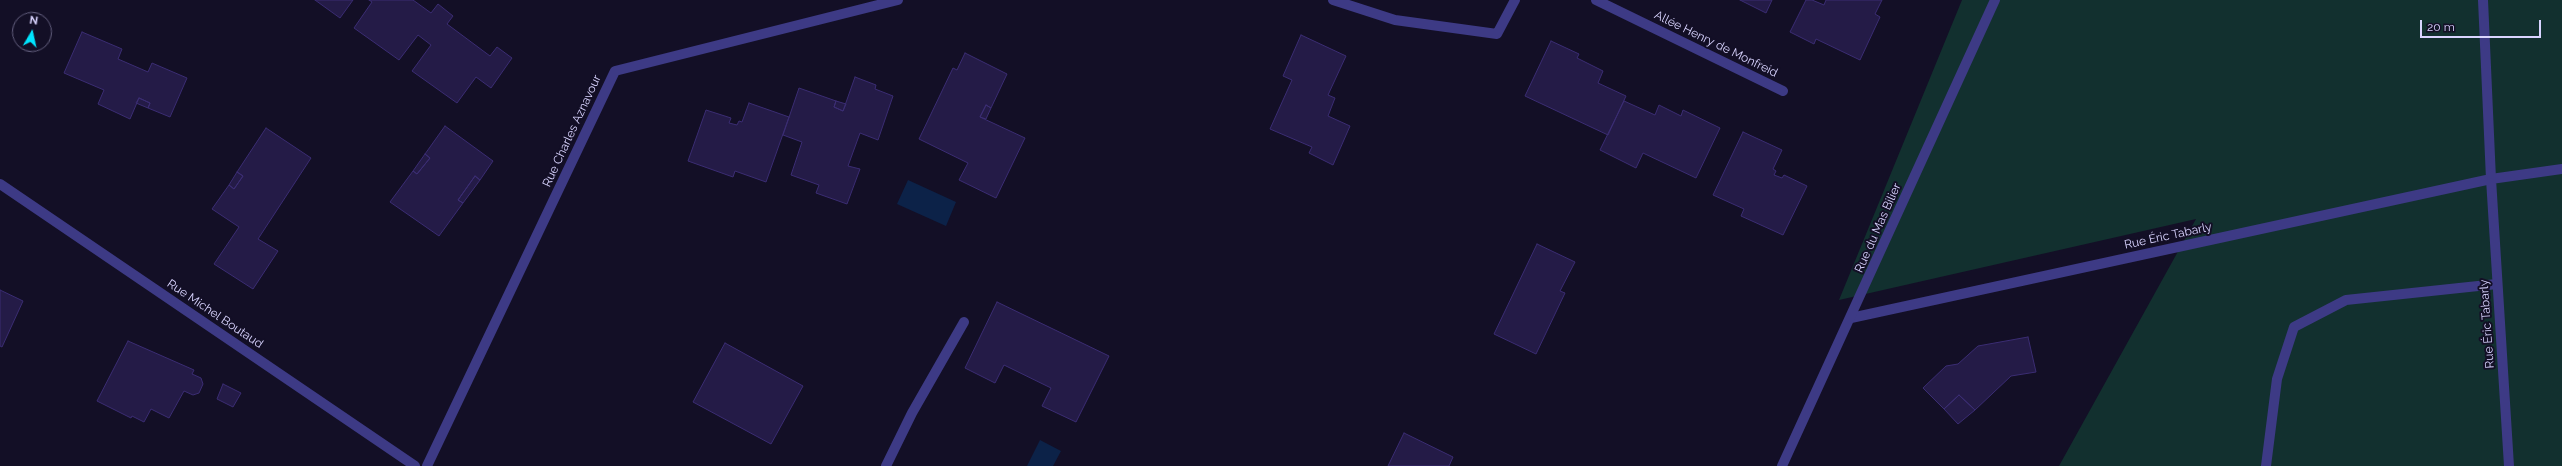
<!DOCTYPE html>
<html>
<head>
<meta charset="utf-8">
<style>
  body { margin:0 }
  #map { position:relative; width:2562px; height:466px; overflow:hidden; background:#130f26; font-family:Raleway,sans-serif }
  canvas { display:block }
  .north { position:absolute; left:12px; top:12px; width:40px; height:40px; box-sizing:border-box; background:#130f26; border:1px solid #625e7d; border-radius:50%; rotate:9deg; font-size:11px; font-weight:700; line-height:16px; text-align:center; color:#d9d4ff }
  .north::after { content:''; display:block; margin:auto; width:14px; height:18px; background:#00e5ff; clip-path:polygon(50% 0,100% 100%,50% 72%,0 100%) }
  .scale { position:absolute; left:2420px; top:20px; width:121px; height:18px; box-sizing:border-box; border:2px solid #d9d4ff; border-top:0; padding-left:5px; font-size:12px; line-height:14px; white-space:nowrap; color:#d9d4ff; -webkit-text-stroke:3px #130f26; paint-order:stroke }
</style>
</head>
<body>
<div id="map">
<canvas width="2562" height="466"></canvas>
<div class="north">N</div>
<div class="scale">20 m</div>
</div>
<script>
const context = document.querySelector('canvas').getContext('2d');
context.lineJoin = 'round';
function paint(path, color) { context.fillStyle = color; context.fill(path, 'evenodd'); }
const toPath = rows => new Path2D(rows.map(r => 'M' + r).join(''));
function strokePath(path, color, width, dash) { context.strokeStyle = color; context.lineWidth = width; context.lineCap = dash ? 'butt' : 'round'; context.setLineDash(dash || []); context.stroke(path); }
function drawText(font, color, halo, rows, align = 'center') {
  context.font = font + ' Raleway,sans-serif'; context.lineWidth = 4; context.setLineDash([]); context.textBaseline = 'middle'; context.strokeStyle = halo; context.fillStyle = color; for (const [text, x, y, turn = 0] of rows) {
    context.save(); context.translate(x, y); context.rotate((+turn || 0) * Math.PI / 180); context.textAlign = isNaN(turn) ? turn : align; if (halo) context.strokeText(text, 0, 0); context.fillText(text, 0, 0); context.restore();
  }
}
paint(toPath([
  [1962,0,2562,0,2562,466,2059,466,2196,219,1839,300]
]), '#12302f');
paint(toPath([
  [908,180,956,202,946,226,897,204],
  [1040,440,1061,451,1053,466,1027,466]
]), '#0c2248');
const building = toPath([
  [315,0,353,0,340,18,315,0],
  [369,0,413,0,431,13,438,4,453,16,447,24,490,56,497,47,512,58,491,88,476,77,457,103,412,71,431,45,418,35,399,60,354,28,372,2,369,0],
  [1740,0,1772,0,1766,13,1740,0],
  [1806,0,1812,0,1824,5,1826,0,1882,0,1875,14,1880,17,1860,60,1816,39,1814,44,1790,32,1806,0],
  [82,32,122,49,118,59,148,72,152,63,187,78,170,117,148,108,150,103,139,98,130,119,98,104,104,90,64,73,82,32],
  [1301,35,1346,56,1328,95,1335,98,1328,116,1350,126,1333,165,1309,153,1312,147,1270,129,1292,80,1283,76,1301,35],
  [1551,41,1579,54,1577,58,1603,71,1598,83,1626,96,1608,135,1525,96,1551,41],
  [965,53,1007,74,991,108,986,105,980,117,1025,138,996,198,959,180,968,163,919,139,953,68,957,70,965,53],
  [855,77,876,85,875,89,893,96,878,140,860,133,848,166,860,169,847,204,816,193,819,185,791,175,802,142,783,135,799,88,836,101,834,107,843,111,855,77],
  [139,98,150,103,148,108,136,103,139,98],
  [836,101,846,104,843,111,834,107,836,101],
  [1624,101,1655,115,1659,105,1681,116,1683,110,1720,128,1696,178,1643,153,1636,168,1600,150,1624,101],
  [749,103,789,117,766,182,735,171,733,177,688,161,706,110,731,118,729,123,737,125,739,121,742,122,749,103],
  [986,105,991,108,986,119,980,117,986,105],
  [445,126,493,161,480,180,475,176,458,200,463,203,439,236,390,202,413,171,417,174,430,158,425,154,445,126],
  [266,128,311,158,258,239,278,251,253,289,214,264,239,227,212,209,229,185,234,189,243,176,237,172,266,128],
  [1743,132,1782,150,1773,169,1776,171,1774,175,1782,178,1784,175,1807,186,1783,235,1741,216,1744,209,1713,195,1743,132],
  [425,154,430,158,417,174,413,171,425,154],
  [237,172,243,176,234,189,229,185,237,172],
  [475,176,480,180,463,203,458,200,475,176],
  [1537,244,1575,262,1560,291,1565,293,1536,354,1494,334,1537,244],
  [0,290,23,301,2,347,0,346,0,290],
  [997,302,1109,356,1076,422,1042,406,1051,388,1004,365,995,383,965,368,997,302],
  [2028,337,2036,372,2011,376,1975,410,1959,395,1944,409,1923,388,1946,366,1958,364,1978,346,2028,337],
  [128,341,194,370,192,374,201,378,203,384,199,393,193,395,184,391,169,418,151,409,144,422,132,416,131,418,97,401,128,341],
  [725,343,803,386,771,444,693,402,725,343],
  [223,384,241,393,233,407,217,399,223,384],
  [1959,395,1975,410,1958,424,1944,409,1959,395],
  [1404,433,1453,457,1449,466,1388,466,1404,433]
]);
paint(building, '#241b47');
strokePath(building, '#3b2d73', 1);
strokePath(toPath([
  [886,466,912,413,964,322]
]), '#3d3a85', 10);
strokePath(toPath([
  [1333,0,1395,20,1497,34,1515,0],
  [1596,0,1783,91],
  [2483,0,2491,179,2509,466],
  [0,184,415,466],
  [1851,318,2491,179,2562,169],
  [427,466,615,71,898,0],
  [2266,466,2277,379,2294,327,2346,300,2497,284]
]), '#3d3a85', 10);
strokePath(toPath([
  [1782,466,1995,0]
]), '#3d3a85', 10);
drawText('12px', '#d9d4ff', '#130f26', [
  ["Allée Henry de Monfreid",1716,44,26],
  ["Rue Charles Aznavour",572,131,-65],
  ["Rue du Mas Bilier",1878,228,-66],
  ["Rue Éric Tabarly",2168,236,-12],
  ["Rue Michel Boutaud",215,314,34],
  ["Rue Éric Tabarly",2487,324,-94]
]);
</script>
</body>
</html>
